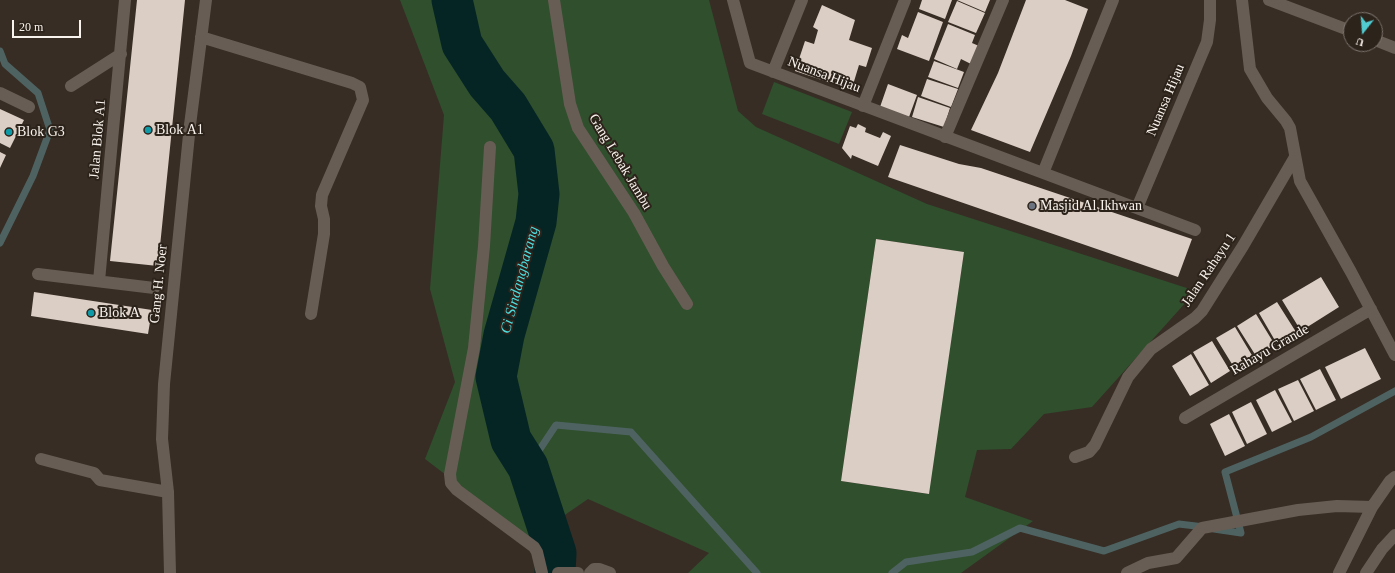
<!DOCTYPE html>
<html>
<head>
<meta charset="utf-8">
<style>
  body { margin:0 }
  #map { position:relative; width:1395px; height:573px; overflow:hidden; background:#372d25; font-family:Georgia,serif }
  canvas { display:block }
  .north { position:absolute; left:1343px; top:12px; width:40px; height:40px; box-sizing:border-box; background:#2c231b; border:1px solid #7e766f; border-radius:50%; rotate:197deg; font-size:11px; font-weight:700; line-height:16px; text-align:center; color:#f9f3ed }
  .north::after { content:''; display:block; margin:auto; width:14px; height:18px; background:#51ccd1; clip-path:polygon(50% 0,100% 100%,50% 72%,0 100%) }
  .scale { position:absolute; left:12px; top:20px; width:69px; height:18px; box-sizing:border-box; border:2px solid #f9f3ed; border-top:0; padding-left:5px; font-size:12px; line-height:14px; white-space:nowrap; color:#f9f3ed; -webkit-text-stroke:3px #2c231b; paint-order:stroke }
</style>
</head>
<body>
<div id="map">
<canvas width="1395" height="573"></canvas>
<div class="north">U</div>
<div class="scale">20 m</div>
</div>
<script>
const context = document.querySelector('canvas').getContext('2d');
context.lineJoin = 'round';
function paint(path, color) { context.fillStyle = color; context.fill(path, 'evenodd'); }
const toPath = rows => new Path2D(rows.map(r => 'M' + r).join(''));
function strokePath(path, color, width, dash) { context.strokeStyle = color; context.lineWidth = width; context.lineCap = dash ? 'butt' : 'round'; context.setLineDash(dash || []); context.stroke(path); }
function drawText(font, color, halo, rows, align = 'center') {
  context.font = font + ' Georgia,serif'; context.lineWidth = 4; context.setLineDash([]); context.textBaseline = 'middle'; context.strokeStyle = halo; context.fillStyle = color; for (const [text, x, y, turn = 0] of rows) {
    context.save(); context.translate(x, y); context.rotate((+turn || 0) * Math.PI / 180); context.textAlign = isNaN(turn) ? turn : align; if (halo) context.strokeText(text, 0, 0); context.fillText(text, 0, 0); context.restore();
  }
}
paint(toPath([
  [400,0,709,0,738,111,756,127,927,204,1196,291,1092,407,1044,414,1011,449,977,450,965,497,1033,521,961,573,688,573,709,553,588,499,530,539,425,459,455,382,430,289,444,115],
  [876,239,964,252,928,494,841,481],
  [774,82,852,112,839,144,762,114]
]), '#304f2d');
strokePath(toPath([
  [0,51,5,64,38,93,50,130,33,176,0,243],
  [528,467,556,425,631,432,757,573],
  [1214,529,1241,533,1225,472,1311,437,1395,391],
  [892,573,906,562,972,552,1020,528,1104,551,1179,524,1204,527]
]), '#4e6361', 7);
strokePath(toPath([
  [452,0,462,44,487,83,508,107,534,150,539,194,536,222,504,335,496,377,511,440,528,467,556,553,555,573]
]), '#052525', 41);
paint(toPath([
  [137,0,185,0,158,266,110,261],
  [922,0,952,0,945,19,919,9],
  [957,0,990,0,985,12],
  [1026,0,1065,0,1088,9,1071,56,1030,152,971,130,998,73],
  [957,1,985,13,976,33,948,22],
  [822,5,855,20,849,40,872,48,866,67,859,65,852,88,834,84,795,71,805,41,814,44,818,30,813,27],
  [918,12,943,22,929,61,897,49,902,35,908,38],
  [948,24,975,35,972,43,979,46,971,64,961,59,957,69,934,59],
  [934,61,964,72,958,88,928,77],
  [927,79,958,89,951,107,921,96],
  [888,84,917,95,909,117,880,107],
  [918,97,950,108,944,127,912,117],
  [0,109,24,120,10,148,0,143],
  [858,124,866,128,865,132,880,138,883,132,891,136,878,166,852,155,851,159,842,148,850,126,856,128],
  [900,145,959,164,981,168,1192,239,1178,277,888,177],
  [0,152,6,155,0,168],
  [876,239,964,252,929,494,841,481],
  [1321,277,1339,307,1301,331,1282,300],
  [34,292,152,310,148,334,31,316],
  [1277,302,1296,332,1277,344,1259,313],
  [1256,314,1275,345,1256,356,1237,326],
  [1235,327,1253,357,1235,369,1216,338],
  [1212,341,1230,371,1211,383,1193,352],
  [1365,348,1381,379,1341,399,1325,367],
  [1191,354,1209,385,1190,396,1172,366],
  [1320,369,1336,400,1316,410,1300,379],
  [1298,380,1314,411,1294,421,1278,389],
  [1275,390,1292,422,1272,432,1256,400],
  [1251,402,1267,434,1247,444,1232,412],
  [1229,414,1245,446,1225,456,1210,424]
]), '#dbcec4');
strokePath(toPath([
  [554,0,570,104,578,128,634,213,663,266,687,304],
  [733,0,750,63,1195,230],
  [1242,0,1250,69,1267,98,1286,121,1290,128,1300,181,1351,272,1395,355],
  [1269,0,1351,31],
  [201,37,352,83,360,87,363,100,322,195,321,206,324,219,324,234,311,314],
  [1375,40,1395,48],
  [773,72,802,0],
  [71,86,121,54],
  [0,93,29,107],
  [863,106,905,0],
  [945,137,1003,0],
  [490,147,484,246,474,348,450,474,451,483,457,490,534,547,537,552,542,573],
  [1043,173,1113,0],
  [1137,208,1207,42,1210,20,1210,0],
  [38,274,154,288],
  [99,281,125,0],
  [1185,418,1371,309],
  [1075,457,1089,452,1095,445,1128,377,1151,349,1195,318,1202,311,1243,246,1295,157],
  [41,459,94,473,100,480,168,492],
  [170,573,168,492,162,439,164,384,190,125,206,0],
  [558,573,578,573],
  [590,573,594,569,599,569,610,573],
  [1127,573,1148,563,1176,558,1202,528,1298,510,1337,506,1372,507],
  [1339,573,1372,507,1390,481,1395,477],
  [1366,573,1382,549,1395,535]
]), '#685d54', 12);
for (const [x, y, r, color] of [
  [148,130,4,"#0f9aa8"],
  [9,132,4,"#0f9aa8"],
  [1032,206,4,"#6b7280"],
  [91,313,4,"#0f9aa8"]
]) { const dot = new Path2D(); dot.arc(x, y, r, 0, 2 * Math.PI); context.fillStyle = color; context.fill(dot); strokePath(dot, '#2c231b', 1.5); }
drawText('14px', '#f9f3ed', '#2c231b', [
  ["Nuansa Hijau",824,75,21],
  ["Nuansa Hijau",1166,100,-67],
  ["Jalan Blok A1",98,139,-85],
  ["Gang Lebak Jambu",620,162,59],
  ["Jalan Rahayu 1",1209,270,-56],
  ["Gang H. Noer",159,284,-84],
  ["Rahayu Grande",1270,350,-30]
]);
drawText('14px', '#f9f3ed', '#2c231b', [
  ["Blok A1",156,130],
  ["Blok G3",17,132],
  ["Masjid Al Ikhwan",1040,206],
  ["Blok A",99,313]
], 'left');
drawText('italic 15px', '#4ddee1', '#2c231b', [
  ["Ci Sindangbarang",520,280,-75]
]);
</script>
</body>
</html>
